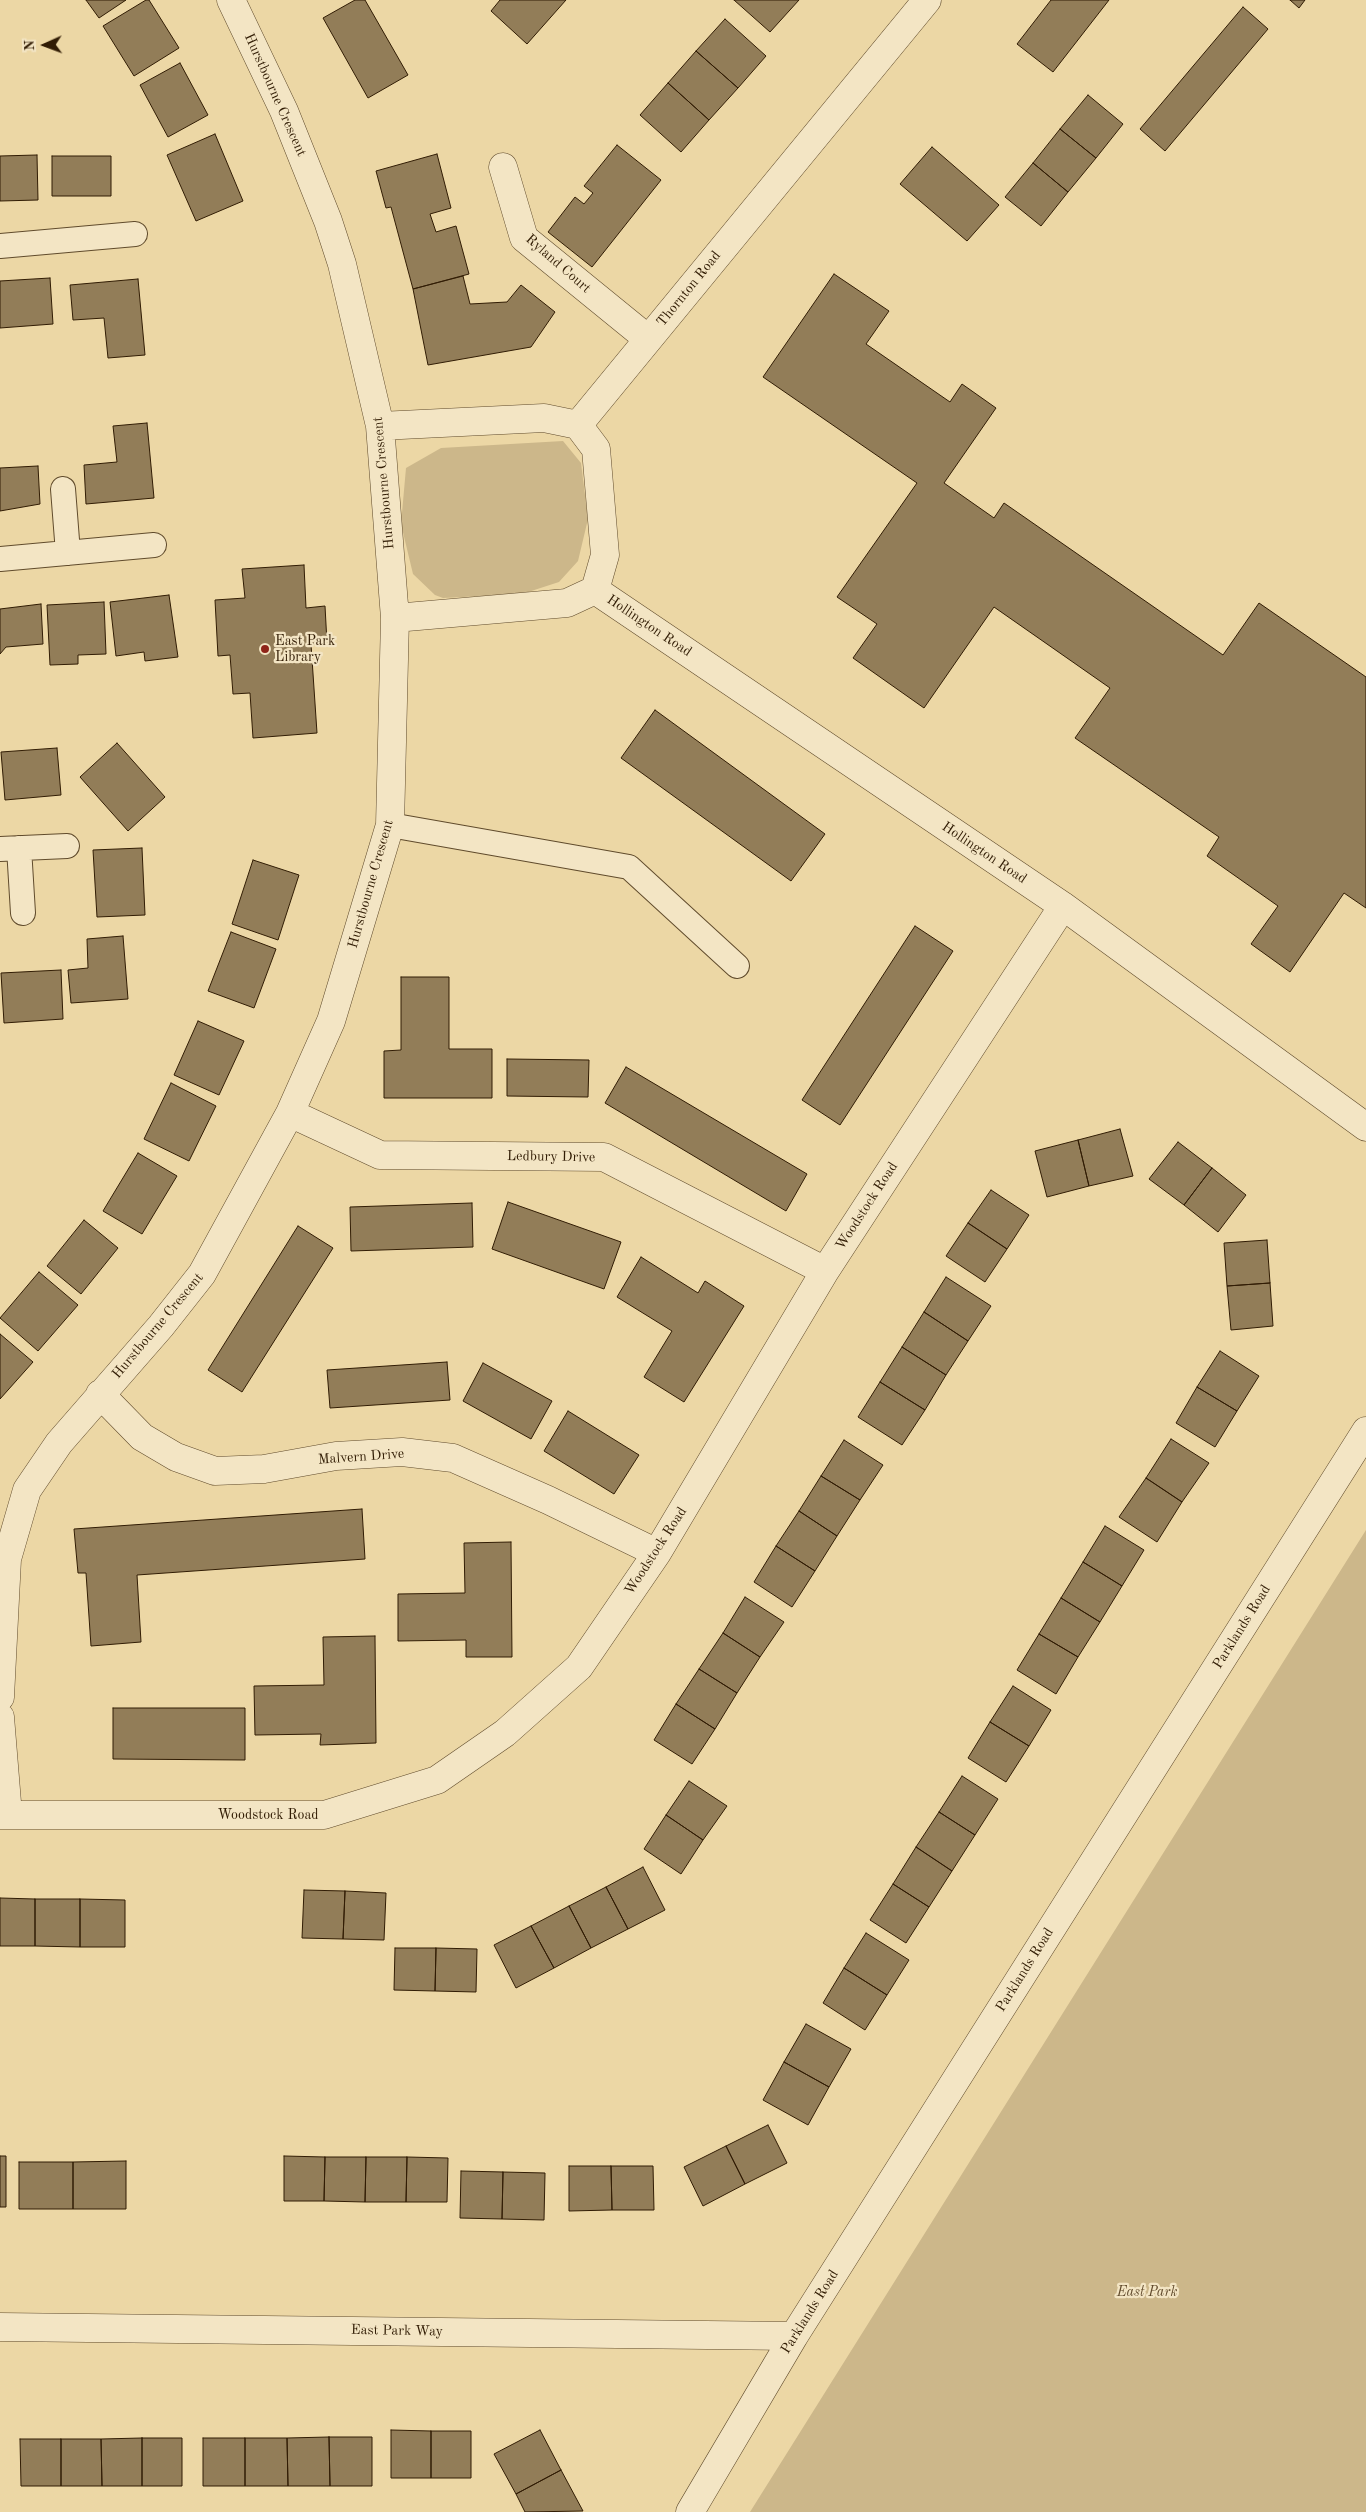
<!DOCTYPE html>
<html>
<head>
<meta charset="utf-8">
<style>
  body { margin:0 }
  #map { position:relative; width:1366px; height:2512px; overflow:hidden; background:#ecd7a5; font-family:"Old Standard TT",serif }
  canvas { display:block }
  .north { position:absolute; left:20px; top:20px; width:50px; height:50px; -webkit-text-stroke:4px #f3e5c4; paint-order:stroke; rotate:268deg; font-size:14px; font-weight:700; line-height:20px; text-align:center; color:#311c04 }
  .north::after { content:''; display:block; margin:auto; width:18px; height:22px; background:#311c04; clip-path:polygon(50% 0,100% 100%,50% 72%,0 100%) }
</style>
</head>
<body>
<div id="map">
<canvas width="1366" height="2512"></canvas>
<div class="north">N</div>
</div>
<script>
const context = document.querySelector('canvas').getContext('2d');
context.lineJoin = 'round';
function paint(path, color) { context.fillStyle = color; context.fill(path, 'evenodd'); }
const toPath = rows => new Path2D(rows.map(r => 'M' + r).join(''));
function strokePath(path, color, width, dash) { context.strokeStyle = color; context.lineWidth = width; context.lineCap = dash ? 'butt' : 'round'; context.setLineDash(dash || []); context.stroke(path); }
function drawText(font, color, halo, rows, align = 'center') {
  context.font = font + ' "Old Standard TT",serif'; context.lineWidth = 4.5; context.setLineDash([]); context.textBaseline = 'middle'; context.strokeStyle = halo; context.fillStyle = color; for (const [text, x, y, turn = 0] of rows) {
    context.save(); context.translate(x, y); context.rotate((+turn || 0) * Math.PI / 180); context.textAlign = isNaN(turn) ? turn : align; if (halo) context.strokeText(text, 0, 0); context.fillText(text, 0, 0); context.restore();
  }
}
paint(toPath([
  [563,441,581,463,588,519,578,561,559,582,522,594,443,598,435,595,413,574,401,524,406,468,441,448],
  [1366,1530,1366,2512,750,2512,1162,1855]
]), '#ccb78a');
const building = toPath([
  [86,0,126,0,99,18,86,0],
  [146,0,149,0,179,48,134,76,103,26,146,0],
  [355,0,365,0,408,75,368,98,323,18,355,0],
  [500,0,566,0,527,44,491,11,500,0],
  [734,0,799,0,770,32,734,0],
  [1051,0,1109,0,1053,72,1017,44,1051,0],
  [1290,0,1305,0,1299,8,1290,0],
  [1243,7,1268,29,1165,151,1140,129,1243,7],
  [725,19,766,56,738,88,696,51,725,19],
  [696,51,738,88,709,120,668,83,696,51],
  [180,63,208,115,168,137,140,85,180,63],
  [668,83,709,120,681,152,640,115,668,83],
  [1088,95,1123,124,1096,158,1060,129,1088,95],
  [1060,129,1096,158,1068,192,1033,163,1060,129],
  [215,134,243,201,196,221,167,155,215,134],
  [617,145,661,180,592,267,548,232,575,197,584,204,593,193,584,186,617,145],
  [932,147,999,205,967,241,900,184,932,147],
  [437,154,451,208,430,214,436,232,456,226,469,274,413,289,391,207,386,208,376,171,437,154],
  [37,155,38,200,0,201,0,156,37,155],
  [52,156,111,156,111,196,52,196,52,156],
  [1033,163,1068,192,1041,226,1005,197,1033,163],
  [834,274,889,311,866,344,950,402,962,384,996,408,944,483,994,518,1004,503,1223,655,1259,603,1366,677,1366,908,1344,893,1290,972,1251,944,1278,906,1207,856,1219,837,1075,738,1110,688,994,607,924,708,853,658,877,624,837,597,917,483,763,377,834,274],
  [463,276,470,304,507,302,521,285,555,312,531,347,428,365,413,289,463,276],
  [50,278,53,324,0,328,0,281,50,278],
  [138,279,145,355,108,358,104,318,73,320,70,285,138,279],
  [147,423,154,498,86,504,84,465,117,462,113,426,147,423],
  [38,466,40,504,0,511,0,468,38,466],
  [304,565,306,608,325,606,327,643,311,644,317,733,253,738,250,693,233,694,230,655,218,656,215,600,245,598,242,569,304,565],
  [169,595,178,657,145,661,144,652,116,656,110,602,169,595],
  [104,602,106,654,78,655,78,664,50,665,47,605,104,602],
  [41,604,43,644,6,647,0,654,0,609,41,604],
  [655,710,825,834,791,881,621,758,655,710],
  [117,743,165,797,128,831,80,777,117,743],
  [57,748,61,795,5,800,1,752,57,748],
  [142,848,145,915,97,917,93,850,142,848],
  [253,860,299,875,278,940,232,924,253,860],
  [915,926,953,951,840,1125,802,1100,915,926],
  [231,932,276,949,254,1008,208,991,231,932],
  [123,936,128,999,71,1003,68,970,88,968,87,939,123,936],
  [61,970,63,1019,4,1023,1,973,61,970],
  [401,977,449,977,449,1049,492,1049,492,1098,384,1098,384,1051,401,1050,401,977],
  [198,1021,244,1041,219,1095,174,1075,198,1021],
  [507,1059,589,1060,588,1097,507,1096,507,1059],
  [626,1067,807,1174,786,1211,605,1103,626,1067],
  [171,1083,216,1106,189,1161,144,1139,171,1083],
  [1120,1129,1133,1176,1089,1186,1078,1140,1120,1129],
  [1078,1140,1089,1186,1047,1197,1035,1151,1078,1140],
  [1178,1142,1212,1168,1184,1205,1149,1179,1178,1142],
  [138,1153,177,1176,142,1234,103,1211,138,1153],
  [1212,1168,1246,1195,1218,1232,1184,1205,1212,1168],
  [991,1190,1029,1215,1007,1249,968,1223,991,1190],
  [508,1202,621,1242,604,1289,492,1249,508,1202],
  [472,1203,473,1247,351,1251,350,1207,472,1203],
  [84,1220,118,1248,81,1294,47,1266,84,1220],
  [968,1223,1007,1249,985,1282,946,1256,968,1223],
  [298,1226,333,1248,242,1392,208,1370,298,1226],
  [1267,1240,1270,1283,1227,1286,1224,1243,1267,1240],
  [641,1257,698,1293,705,1281,744,1306,684,1402,644,1377,672,1331,617,1297,641,1257],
  [39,1272,78,1305,38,1351,0,1318,39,1272],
  [946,1277,991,1306,968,1341,924,1312,946,1277],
  [1270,1283,1273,1326,1231,1330,1227,1286,1270,1283],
  [924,1312,968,1341,946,1375,902,1347,924,1312],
  [0,1334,33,1362,0,1399,0,1334],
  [902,1347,946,1375,925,1410,880,1382,902,1347],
  [1220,1351,1259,1376,1237,1411,1197,1387,1220,1351],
  [447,1362,450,1400,330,1408,327,1370,447,1362],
  [483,1363,552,1401,531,1439,463,1401,483,1363],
  [880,1382,925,1410,902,1445,858,1417,880,1382],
  [1197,1387,1237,1411,1215,1447,1176,1423,1197,1387],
  [568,1411,639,1455,614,1494,544,1451,568,1411],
  [1171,1439,1209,1463,1182,1502,1146,1478,1171,1439],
  [844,1440,883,1465,860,1500,821,1476,844,1440],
  [821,1476,860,1500,837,1536,799,1511,821,1476],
  [1146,1478,1182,1502,1157,1542,1119,1517,1146,1478],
  [362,1509,365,1559,137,1575,141,1642,91,1646,86,1573,78,1573,74,1529,362,1509],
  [799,1511,837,1536,815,1571,776,1546,799,1511],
  [1105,1526,1144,1550,1122,1586,1083,1562,1105,1526],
  [511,1542,512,1657,466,1657,466,1640,398,1641,398,1594,465,1593,464,1543,511,1542],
  [776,1546,815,1571,792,1607,754,1582,776,1546],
  [1083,1562,1122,1586,1100,1622,1061,1598,1083,1562],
  [745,1597,784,1622,760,1657,723,1633,745,1597],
  [1061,1598,1100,1622,1078,1657,1039,1634,1061,1598],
  [723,1633,760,1657,737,1693,699,1669,723,1633],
  [1039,1634,1078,1657,1056,1694,1017,1670,1039,1634],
  [375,1636,376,1743,320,1745,321,1734,255,1735,254,1686,324,1685,323,1637,375,1636],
  [699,1669,737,1693,715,1729,676,1704,699,1669],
  [1013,1686,1051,1710,1029,1746,990,1722,1013,1686],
  [676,1704,715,1729,692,1764,654,1740,676,1704],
  [113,1708,245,1708,245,1760,113,1759,113,1708],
  [990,1722,1029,1746,1006,1782,968,1758,990,1722],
  [962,1776,998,1799,975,1835,939,1812,962,1776],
  [689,1781,727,1806,703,1840,666,1815,689,1781],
  [939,1812,975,1835,952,1871,916,1847,939,1812],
  [666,1815,703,1840,681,1874,644,1849,666,1815],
  [916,1847,952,1871,929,1907,893,1884,916,1847],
  [643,1867,665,1910,628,1929,606,1887,643,1867],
  [893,1884,929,1907,906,1943,870,1920,893,1884],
  [606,1887,628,1929,591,1948,569,1906,606,1887],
  [304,1890,345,1891,343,1939,302,1938,304,1890],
  [345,1891,386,1893,384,1940,343,1939,345,1891],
  [0,1898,35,1899,35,1946,0,1946,0,1898],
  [35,1899,80,1899,80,1947,35,1946,35,1899],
  [80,1899,125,1900,125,1947,80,1947,80,1899],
  [569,1906,591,1948,554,1968,531,1926,569,1906],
  [531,1926,554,1968,516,1988,494,1945,531,1926],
  [866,1933,909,1960,887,1995,844,1968,866,1933],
  [395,1948,436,1948,435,1991,394,1990,395,1948],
  [436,1948,477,1949,476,1992,435,1991,436,1948],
  [844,1968,887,1995,865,2030,823,2003,844,1968],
  [806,2024,851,2049,829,2087,784,2062,806,2024],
  [784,2062,829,2087,808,2125,763,2100,784,2062],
  [768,2125,787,2163,745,2184,726,2146,768,2125],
  [726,2146,745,2184,703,2206,684,2167,726,2146],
  [0,2156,6,2156,6,2207,0,2207,0,2156],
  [284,2156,325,2157,324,2201,284,2201,284,2156],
  [325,2157,366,2157,365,2202,324,2201,325,2157],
  [366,2157,407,2157,406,2202,365,2202,366,2157],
  [407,2157,448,2158,447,2202,406,2202,407,2157],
  [126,2161,126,2209,73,2209,73,2162,126,2161],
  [19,2162,73,2162,73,2209,19,2209,19,2162],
  [569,2166,611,2166,612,2210,569,2211,569,2166],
  [611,2166,653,2166,654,2210,612,2210,611,2166],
  [461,2171,503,2172,502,2219,460,2218,461,2171],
  [503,2172,545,2173,544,2220,502,2219,503,2172],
  [391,2430,431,2431,431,2478,391,2478,391,2430],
  [540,2430,561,2470,516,2494,494,2454,540,2430],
  [431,2431,471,2431,471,2478,431,2478,431,2431],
  [329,2437,372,2437,372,2486,330,2486,329,2437],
  [329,2437,330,2486,288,2486,287,2438,329,2437],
  [142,2438,182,2438,182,2486,142,2486,142,2438],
  [142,2438,142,2486,102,2486,101,2439,142,2438],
  [203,2438,245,2438,245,2486,203,2486,203,2438],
  [245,2438,287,2438,288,2486,245,2486,245,2438],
  [20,2439,61,2439,61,2486,21,2486,20,2439],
  [61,2439,101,2439,102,2486,61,2486,61,2439],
  [561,2470,583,2511,525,2512,516,2494,561,2470]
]);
paint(building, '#927d58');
strokePath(building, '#311c04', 1);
const service = toPath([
  [0,246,135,234],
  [63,489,68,553],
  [0,559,154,545],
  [390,825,629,867,737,966],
  [19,848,23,913],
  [0,849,67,846]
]);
const minor = toPath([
  [503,167,524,238,648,339],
  [578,425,927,0],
  [578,425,596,449,605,555,595,590],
  [380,426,544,418,578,425],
  [595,590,1063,906,1366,1127],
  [395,618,567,603,595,590],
  [290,1113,380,1155,604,1157,825,1271],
  [100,1394,142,1437,176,1457,215,1471,264,1469,336,1456,402,1452,453,1458,548,1500,657,1553],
  [0,1697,7,1559,27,1490,59,1443,161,1326,202,1274,290,1113,331,1021,390,825,395,618,380,426,342,264,328,221,284,111,231,0],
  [0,1717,8,1815],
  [0,1815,324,1815,437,1780,505,1733,579,1667,657,1553,825,1271,1063,906],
  [0,2327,794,2336],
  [690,2512,794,2336,1366,1431]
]);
strokePath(service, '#604b2c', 26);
strokePath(minor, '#604b2c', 29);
strokePath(service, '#f3e5c4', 24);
strokePath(minor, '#f3e5c4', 28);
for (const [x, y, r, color] of [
  [265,649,5,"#8f2418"]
]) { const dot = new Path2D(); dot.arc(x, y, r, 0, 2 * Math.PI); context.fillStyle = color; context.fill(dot); strokePath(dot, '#f3e5c4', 2); }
drawText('14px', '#311c04', '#f3e5c4', [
  ["Hurstbourne Crescent",275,95,66],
  ["Ryland Court",558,264,41],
  ["Thornton Road",689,289,-51],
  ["Hurstbourne Crescent",384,483,-95],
  ["Hollington Road",649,626,34],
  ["Hollington Road",984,853,34],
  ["Hurstbourne Crescent",371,884,-74],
  ["Ledbury Drive",551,1157,1],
  ["Woodstock Road",867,1206,-57],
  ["Hurstbourne Crescent",158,1326,-50],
  ["Malvern Drive",361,1457,-4],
  ["Woodstock Road",656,1551,-57],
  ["Parklands Road",1242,1627,-58],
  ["Woodstock Road",268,1815],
  ["Parklands Road",1025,1970,-58],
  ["Parklands Road",810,2312,-58],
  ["East Park Way",397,2331,1]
]);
drawText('14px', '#311c04', '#f3e5c4', [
  ["East Park",275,641],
  ["Library",275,657]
], 'left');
drawText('italic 14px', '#604a2c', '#f3e5c4', [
  ["East Park",1147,2292]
]);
</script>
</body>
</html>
